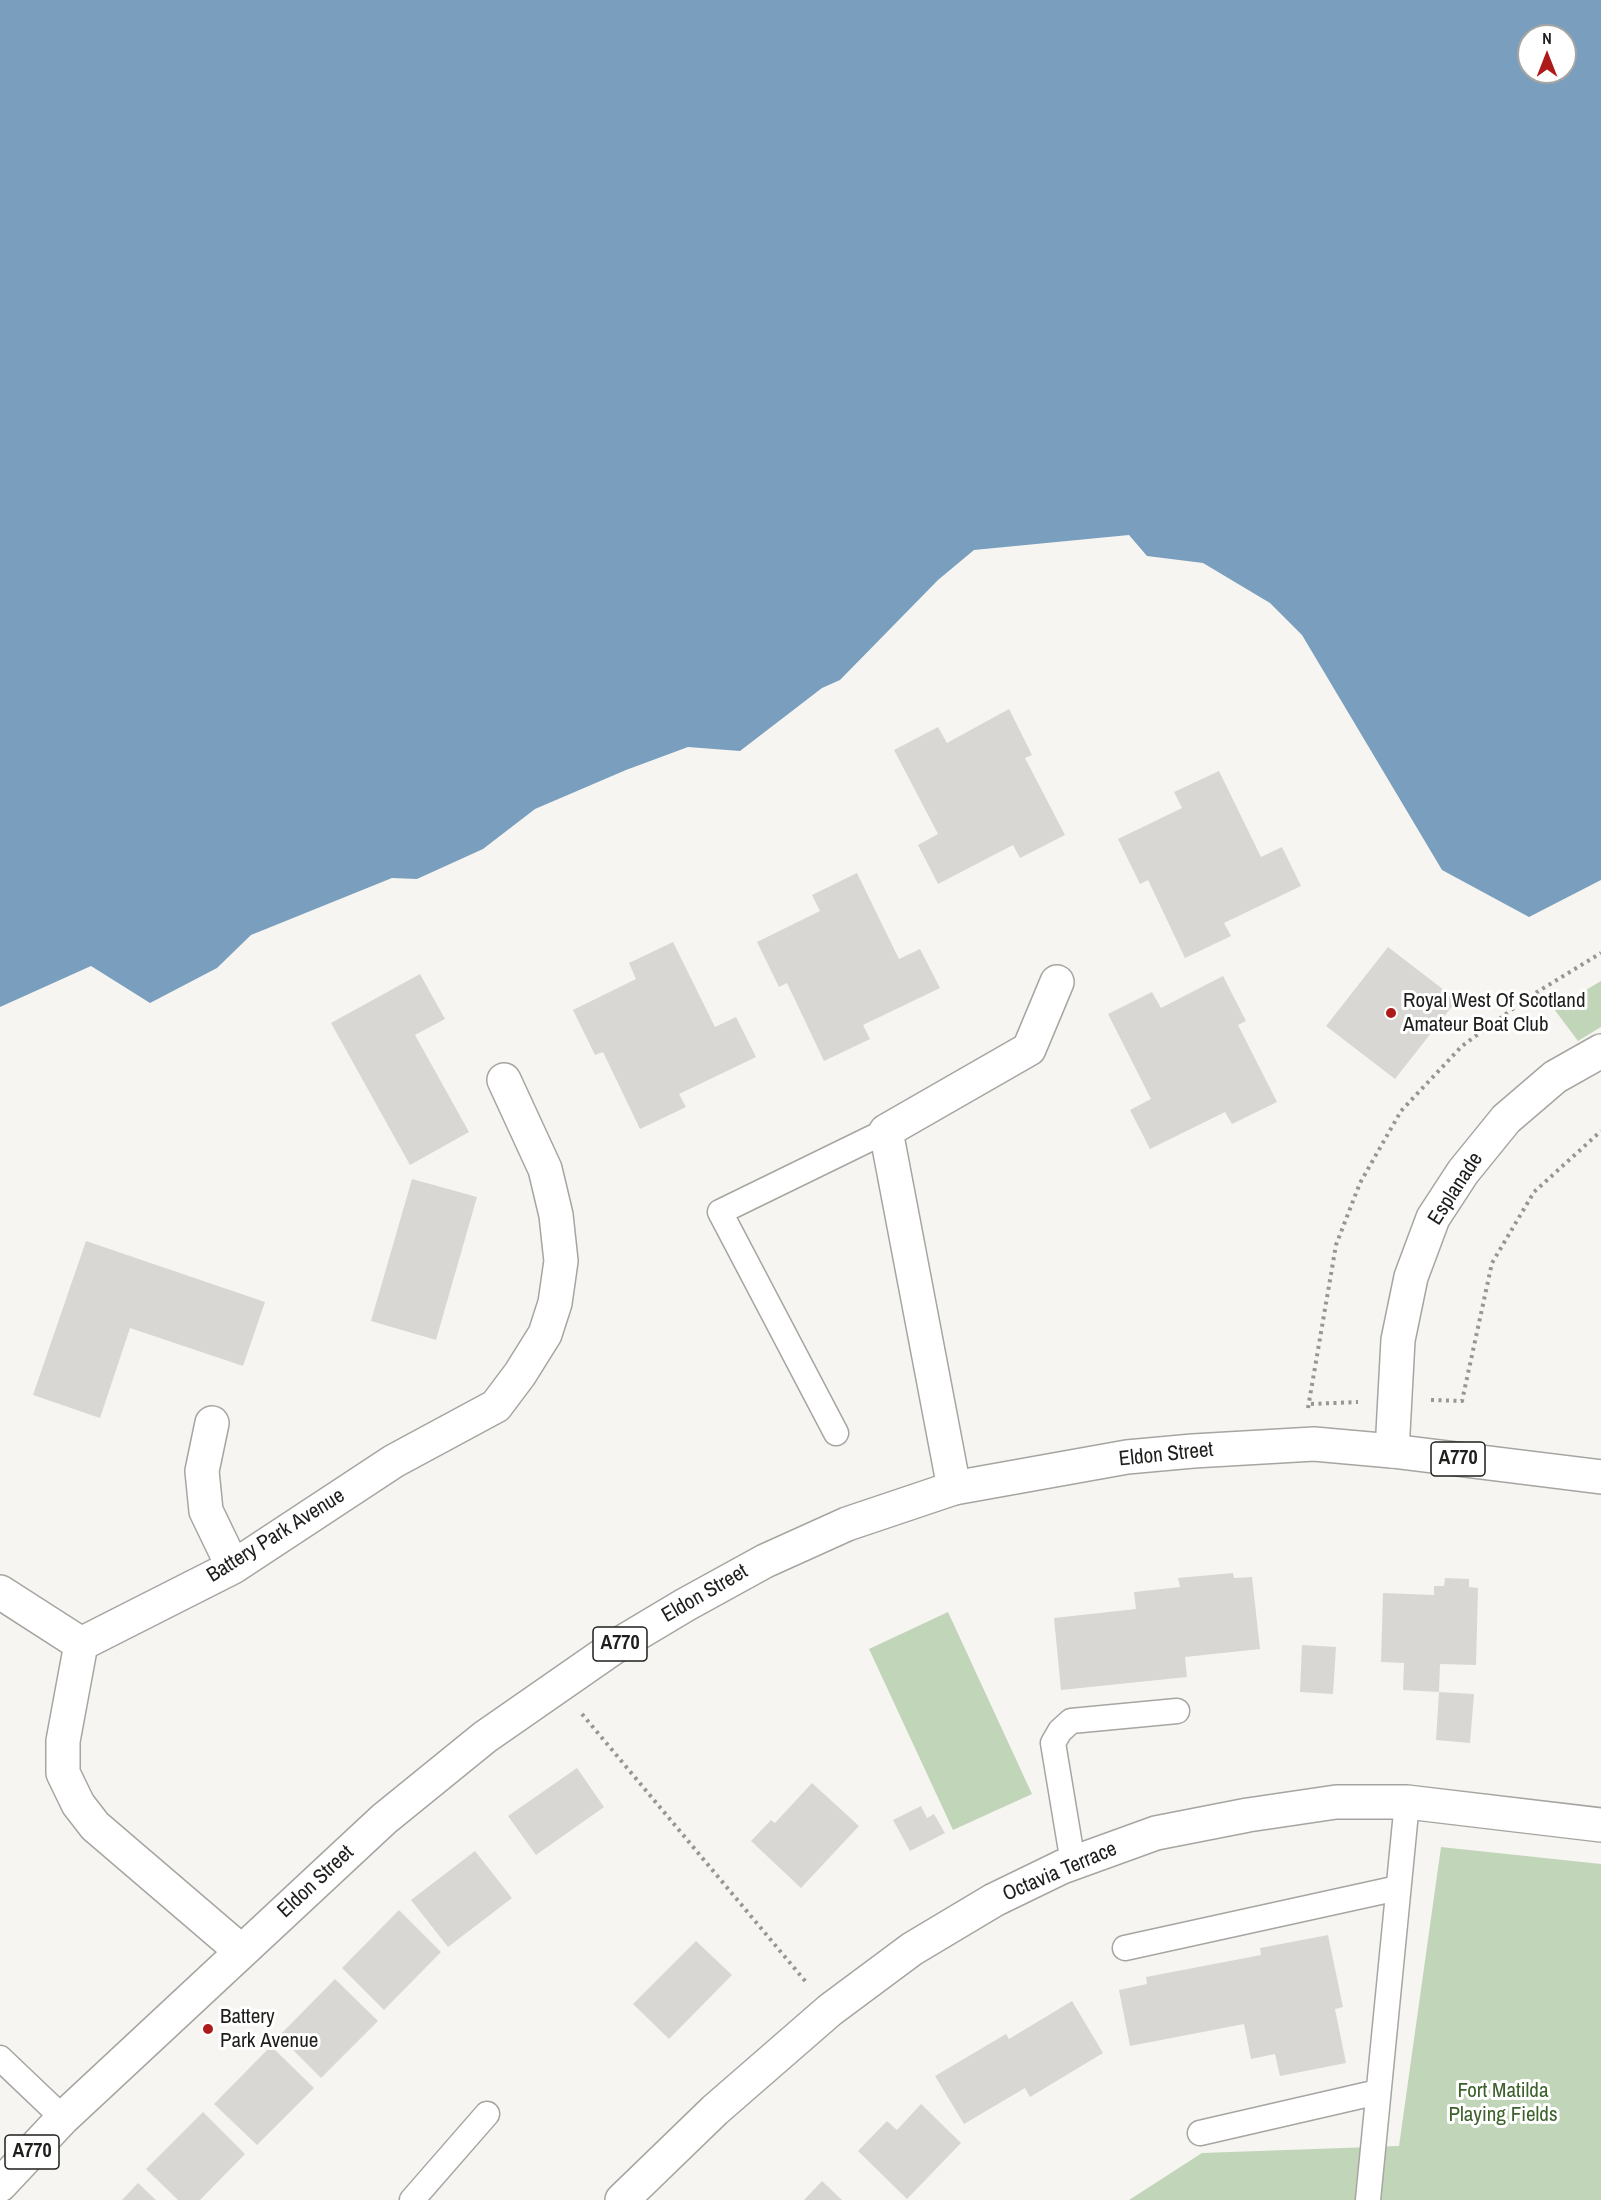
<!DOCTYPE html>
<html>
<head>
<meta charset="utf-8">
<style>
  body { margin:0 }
  #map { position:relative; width:1601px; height:2200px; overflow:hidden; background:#f7f5f1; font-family:"Archivo Narrow",sans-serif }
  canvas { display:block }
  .north { position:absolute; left:1517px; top:24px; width:60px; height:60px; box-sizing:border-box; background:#fff; border:2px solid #a5a5a4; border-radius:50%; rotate:0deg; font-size:16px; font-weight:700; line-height:24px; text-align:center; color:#1e1e1c }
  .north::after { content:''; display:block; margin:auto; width:21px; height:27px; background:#ac1a19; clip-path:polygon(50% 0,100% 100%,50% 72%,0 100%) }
</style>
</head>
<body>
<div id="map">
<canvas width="1601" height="2200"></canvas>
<div class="north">N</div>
</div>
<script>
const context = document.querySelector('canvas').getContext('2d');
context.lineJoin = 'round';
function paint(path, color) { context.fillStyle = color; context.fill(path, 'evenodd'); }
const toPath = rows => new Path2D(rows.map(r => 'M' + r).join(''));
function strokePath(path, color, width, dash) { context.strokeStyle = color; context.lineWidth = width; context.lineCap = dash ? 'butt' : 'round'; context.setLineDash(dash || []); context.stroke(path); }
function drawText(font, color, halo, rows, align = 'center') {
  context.font = font + ' "Archivo Narrow",sans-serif'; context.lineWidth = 6; context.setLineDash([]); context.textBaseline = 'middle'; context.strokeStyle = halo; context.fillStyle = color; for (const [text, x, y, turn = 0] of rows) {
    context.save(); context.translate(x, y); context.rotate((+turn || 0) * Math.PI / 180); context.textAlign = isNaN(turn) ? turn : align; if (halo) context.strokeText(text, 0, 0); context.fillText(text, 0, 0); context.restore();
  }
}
paint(toPath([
  [1601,981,1601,1027,1578,1041,1554,1009],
  [948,1612,1032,1794,953,1830,869,1649],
  [1441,1847,1601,1864,1601,2200,1129,2200,1202,2153,1399,2146]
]), '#c1d6b8');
paint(toPath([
  [0,0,1601,0,1601,880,1529,917,1442,870,1302,635,1270,603,1203,563,1147,556,1129,535,974,550,938,580,840,680,822,688,740,751,688,747,626,770,535,809,483,849,417,879,392,878,251,935,217,968,150,1003,91,966,0,1007],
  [1529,36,1565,36,1565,72,1529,72]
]), '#7a9fbe');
paint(toPath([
  [1009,709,1032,755,1025,758,1065,835,1020,858,1013,845,938,884,918,845,938,834,894,750,938,727,947,743],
  [1219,771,1261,857,1282,847,1301,886,1224,923,1231,936,1185,958,1148,880,1140,884,1118,839,1182,808,1174,792],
  [857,873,899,959,920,949,940,988,863,1025,870,1039,824,1061,787,983,779,987,757,942,820,911,812,895],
  [673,942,715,1027,736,1017,756,1057,679,1094,686,1107,640,1129,603,1052,595,1055,573,1010,636,979,629,963],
  [1388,947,1457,1000,1395,1079,1326,1026],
  [420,974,445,1019,415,1035,469,1132,410,1165,331,1023],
  [1223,976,1246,1021,1238,1025,1277,1102,1232,1124,1225,1112,1150,1149,1130,1110,1151,1099,1108,1014,1152,992,1161,1008],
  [412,1179,477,1197,436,1340,371,1321],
  [86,1241,265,1302,243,1366,130,1328,100,1418,33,1395],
  [1233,1573,1234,1578,1252,1577,1260,1649,1185,1657,1187,1677,1061,1690,1054,1618,1136,1609,1134,1592,1180,1587,1178,1578],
  [1445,1578,1469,1579,1469,1587,1478,1588,1476,1665,1440,1664,1439,1692,1403,1690,1404,1663,1381,1662,1383,1593,1434,1595,1434,1586,1444,1586],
  [1302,1645,1336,1647,1333,1694,1300,1692],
  [1439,1692,1474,1694,1470,1743,1436,1740],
  [577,1768,604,1807,536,1855,508,1816],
  [812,1783,859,1826,801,1888,751,1841,771,1820,775,1823],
  [921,1806,927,1818,934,1814,945,1833,910,1851,893,1820],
  [475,1851,512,1898,448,1947,411,1900],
  [399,1910,441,1952,384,2010,342,1968],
  [1328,1935,1343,2007,1335,2009,1346,2063,1280,2076,1275,2054,1251,2059,1244,2024,1130,2046,1119,1990,1147,1984,1146,1977,1261,1955,1260,1948],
  [696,1941,732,1975,669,2039,633,2004],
  [335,1979,378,2021,321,2078,279,2036],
  [1072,2001,1103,2053,1030,2097,1025,2088,964,2124,935,2076,1006,2034,1009,2039],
  [271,2046,314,2088,257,2145,214,2104],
  [921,2104,961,2143,907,2199,858,2151,887,2121,897,2130],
  [203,2112,245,2154,200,2200,178,2200,146,2169],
  [822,2181,842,2200,804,2200],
  [138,2183,156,2200,122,2200]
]), '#d9d7d3');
const service = toPath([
  [836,1433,720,1212,886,1131],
  [1073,1863,1053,1743,1060,1731,1071,1721,1177,1711],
  [1125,1948,1398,1888],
  [0,2058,63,2118],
  [1200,2133,1378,2092],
  [412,2200,487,2114],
  [1368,2200,1407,1802]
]);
const minor = toPath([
  [212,1423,202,1471,206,1511,233,1567],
  [954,1488,886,1131,1029,1049,1057,982],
  [0,1592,81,1644],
  [241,1951,95,1826,78,1804,63,1773,63,1741,81,1644,233,1567,394,1461,496,1406,520,1374,545,1334,555,1303,561,1261,556,1215,545,1169,504,1080],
  [622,2200,715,2110,830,2010,912,1949,994,1900,1062,1867,1156,1833,1248,1815,1336,1802,1407,1802,1601,1825]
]);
const tertiary = toPath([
  [1392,1451,1398,1340,1411,1277,1433,1218,1463,1172,1506,1119,1555,1077,1601,1051]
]);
const primary = toPath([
  [0,2185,63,2118,384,1819,485,1737,613,1648,685,1605,765,1561,847,1524,954,1488,1127,1457,1193,1451,1314,1444,1392,1451,1601,1477]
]);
strokePath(service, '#a7a5a1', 27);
strokePath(minor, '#a7a5a1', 36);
strokePath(tertiary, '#a7a5a1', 36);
strokePath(primary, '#a7a5a1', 36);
strokePath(toPath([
  [1431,1400,1462,1401,1492,1263,1534,1192,1601,1131],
  [1311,1404,1358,1402],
  [1308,1408,1336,1245,1360,1183,1401,1111,1462,1046,1529,997,1601,953],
  [582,1714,806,1982]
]), '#979693', 4, [3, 4.5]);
strokePath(service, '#fff', 24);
strokePath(minor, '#fff', 33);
strokePath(tertiary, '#fff', 33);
strokePath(primary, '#fff', 33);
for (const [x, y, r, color] of [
  [1391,1013,6,"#ac1a19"],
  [208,2029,6,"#ac1a19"]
]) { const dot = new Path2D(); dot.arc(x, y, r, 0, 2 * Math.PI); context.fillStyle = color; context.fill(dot); strokePath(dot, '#fff', 2); }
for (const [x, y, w] of [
  [1458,1459,54],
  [620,1644,54],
  [32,2152,54]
]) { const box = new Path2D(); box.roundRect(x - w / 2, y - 17, w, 34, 4.5); context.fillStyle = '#fff'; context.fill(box); strokePath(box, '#1e1e1c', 1.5); }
drawText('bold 20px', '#1e1e1c', null, [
  ["A770",1458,1459],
  ["A770",620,1644],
  ["A770",32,2152]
]);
drawText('21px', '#1e1e1c', '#fff', [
  ["Royal West Of Scotland",1403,1001],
  ["Amateur Boat Club",1403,1025],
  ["Battery",220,2017],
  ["Park Avenue",220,2041]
], 'left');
drawText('21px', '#1e1e1c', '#fff', [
  ["Esplanade",1456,1189,-57],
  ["Eldon Street",1166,1455,-6],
  ["Battery Park Avenue",276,1536,-32],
  ["Eldon Street",705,1594,-30],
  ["Octavia Terrace",1060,1872,-23],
  ["Eldon Street",316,1882,-43]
]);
drawText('21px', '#3d612b', '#fff', [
  ["Fort Matilda",1503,2091],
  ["Playing Fields",1503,2115]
]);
</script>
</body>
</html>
